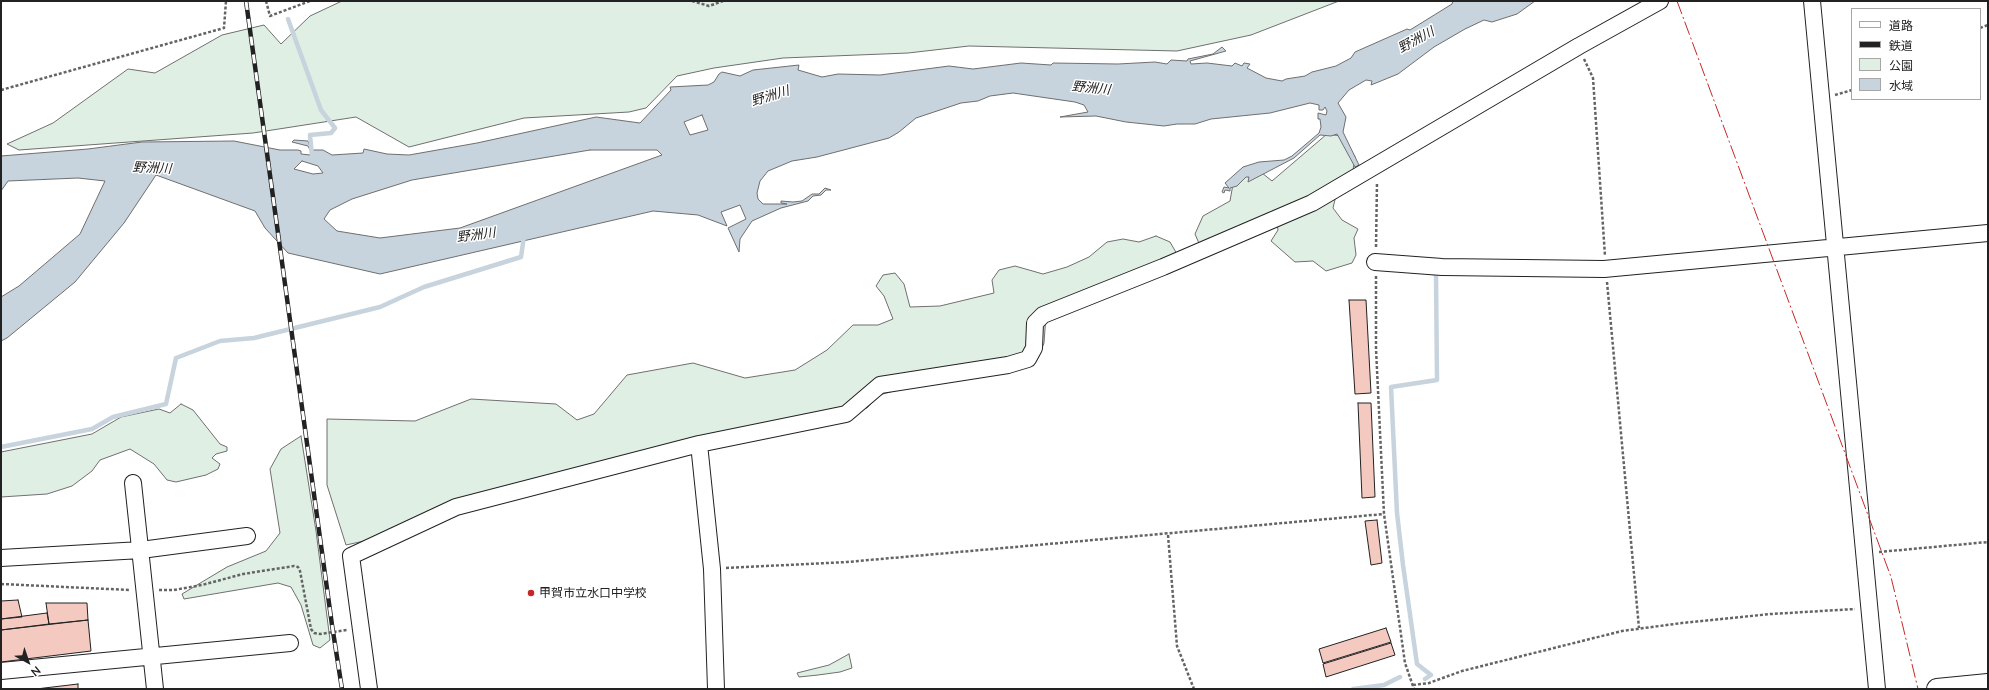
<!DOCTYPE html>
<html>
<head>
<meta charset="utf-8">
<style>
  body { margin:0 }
  #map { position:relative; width:1989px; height:690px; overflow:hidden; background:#fff; font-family:Lato,"Noto Sans JP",sans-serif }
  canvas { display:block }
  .frame { position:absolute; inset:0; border:2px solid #222; pointer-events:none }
  .legend { position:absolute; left:1851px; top:8px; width:130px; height:92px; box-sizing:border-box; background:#fff; border:1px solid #a7a7a7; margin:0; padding:5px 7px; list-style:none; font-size:12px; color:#222 }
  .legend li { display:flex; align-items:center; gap:8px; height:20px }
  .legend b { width:20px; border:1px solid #a7a7a7 }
  .north { position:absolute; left:8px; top:642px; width:40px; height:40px; -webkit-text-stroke:3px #fff; paint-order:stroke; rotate:140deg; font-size:11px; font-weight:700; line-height:16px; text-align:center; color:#222 }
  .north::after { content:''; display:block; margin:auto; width:14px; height:18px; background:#222; clip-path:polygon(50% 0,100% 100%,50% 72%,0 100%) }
</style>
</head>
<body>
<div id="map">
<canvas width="1989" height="690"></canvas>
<div class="frame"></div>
<ul class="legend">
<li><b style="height:5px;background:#fff"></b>道路</li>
<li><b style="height:5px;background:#222"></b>鉄道</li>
<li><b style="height:11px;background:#e0efe3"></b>公園</li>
<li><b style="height:11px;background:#c7d3dd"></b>水域</li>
</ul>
<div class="north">N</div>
</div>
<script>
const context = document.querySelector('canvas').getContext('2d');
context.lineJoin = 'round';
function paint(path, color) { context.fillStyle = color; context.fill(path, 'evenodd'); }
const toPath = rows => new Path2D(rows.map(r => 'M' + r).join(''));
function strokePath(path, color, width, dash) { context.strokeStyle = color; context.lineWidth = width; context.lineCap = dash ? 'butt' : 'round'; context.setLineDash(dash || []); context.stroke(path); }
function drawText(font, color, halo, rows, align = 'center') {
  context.font = font + ' Lato,"Noto Sans JP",sans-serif'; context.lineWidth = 3; context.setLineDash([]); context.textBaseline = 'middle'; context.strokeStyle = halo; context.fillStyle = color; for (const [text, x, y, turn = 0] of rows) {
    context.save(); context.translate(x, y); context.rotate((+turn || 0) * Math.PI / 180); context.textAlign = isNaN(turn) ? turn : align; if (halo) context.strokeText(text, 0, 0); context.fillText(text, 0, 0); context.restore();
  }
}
const green = toPath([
  [342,1,1339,1,1251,35,1177,51,969,46,908,53,783,58,714,68,677,76,646,108,629,112,524,118,409,147,356,117,253,133,19,150,7,144,53,123,128,69,155,73,222,35,264,25,281,44,310,16,342,1],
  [1327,134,1341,136,1347,150,1355,156,1352,178,1338,187,1333,208,1342,220,1358,229,1354,238,1356,255,1352,263,1326,271,1313,261,1295,262,1271,241,1278,230,1277,224,1201,248,1195,234,1203,216,1230,201,1233,184,1257,169,1272,181,1327,134],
  [1156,236,1170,242,1177,254,1046,315,1044,343,1038,358,912,380,909,387,879,395,867,408,810,418,496,499,427,527,346,545,327,485,327,419,415,421,471,399,556,404,577,420,594,414,627,375,693,363,745,378,795,370,827,350,853,325,878,325,893,319,884,296,876,286,883,275,895,273,904,284,910,307,940,306,994,293,992,280,999,270,1015,266,1043,274,1067,267,1089,257,1107,242,1123,239,1139,242,1156,236],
  [181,404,193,410,220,444,227,447,227,451,216,454,212,458,220,464,218,469,206,475,176,482,167,480,154,464,130,449,100,460,92,471,72,486,47,494,1,497,1,452,92,434,121,417,159,409,170,413,181,404],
  [301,436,316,531,330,640,320,648,313,645,301,605,291,587,278,583,184,599,182,594,227,567,266,551,280,533,270,469,281,449,301,436],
  [849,654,852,668,840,672,818,675,799,677,797,673,829,665,849,654]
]);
paint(green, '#e0efe3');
strokePath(green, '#6f6f6f', 1);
const water = toPath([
  [1453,1,1535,1,1517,14,1492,22,1484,20,1465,29,1434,47,1398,74,1371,85,1372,81,1366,80,1349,90,1338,103,1346,117,1343,132,1359,165,1355,167,1337,134,1331,136,1320,135,1294,158,1248,182,1249,177,1246,177,1237,186,1230,188,1230,191,1225,190,1224,193,1222,192,1224,187,1229,188,1225,183,1243,167,1259,162,1284,160,1292,156,1319,133,1321,127,1320,119,1318,119,1318,113,1326,115,1327,111,1325,107,1323,110,1319,110,1319,105,1310,103,1270,113,1211,119,1195,124,1177,124,1164,126,1126,122,1096,116,1060,117,1088,112,1084,105,1075,102,1013,93,990,96,978,101,961,103,916,118,899,132,889,138,817,157,792,161,768,171,760,181,757,193,758,199,763,204,787,204,781,203,781,201,793,202,802,201,812,194,819,194,825,188,831,190,826,190,821,195,813,196,808,201,781,208,752,221,740,239,739,252,728,228,746,219,740,205,721,212,727,226,698,215,653,211,380,274,288,253,265,228,255,211,156,175,124,223,75,282,7,338,1,341,1,297,19,286,80,234,105,181,78,178,8,181,1,191,1,156,88,149,142,142,234,141,280,150,298,150,301,151,301,154,310,155,311,152,308,146,292,142,294,140,308,141,311,150,323,150,332,155,363,153,364,149,387,154,409,155,477,143,596,117,640,123,671,90,670,87,708,85,714,82,719,74,722,72,740,76,753,70,799,65,798,70,822,77,838,74,880,75,949,66,973,69,1021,63,1051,65,1053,63,1118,64,1155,62,1167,64,1171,60,1187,61,1188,59,1213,54,1222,47,1226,51,1190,61,1191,64,1207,63,1232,66,1235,63,1242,66,1244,63,1250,64,1247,68,1266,78,1282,81,1286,79,1305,76,1312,72,1336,66,1351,58,1355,52,1407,29,1410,30,1452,4,1453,1],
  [702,115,708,130,690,135,684,122,702,115],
  [590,150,657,150,662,155,460,228,380,238,337,231,324,219,330,210,352,199,412,180,590,150],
  [302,161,318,166,323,173,313,174,294,169,302,161]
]);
paint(water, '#c7d3dd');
strokePath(water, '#6f6f6f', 1);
strokePath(toPath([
  [288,19,321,110,335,128,331,133,310,135,312,156],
  [1,447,92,429,113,417,166,404,176,358,220,341,254,338,380,307,424,287,521,257,524,236],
  [1425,679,1431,675,1417,664,1403,565,1397,513,1391,387,1437,380,1436,274,1432,273],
  [1353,689,1384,685,1400,677]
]), '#c7d3dd', 4.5);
const building = toPath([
  [1349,300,1366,300,1371,393,1355,394,1349,300],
  [1358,403,1371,403,1375,497,1362,498,1358,403],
  [1377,520,1382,563,1371,565,1365,521,1377,520],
  [18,600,22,617,1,619,1,601,18,600],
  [46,603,87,603,88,620,49,624,46,603],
  [47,613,49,624,1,630,1,619,47,613],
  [88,620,91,651,1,662,1,630,88,620],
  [1386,628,1391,642,1323,663,1319,649,1386,628],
  [1391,643,1395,655,1326,677,1323,664,1391,643],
  [78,684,78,689,36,689,78,684]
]);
paint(building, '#f3c9c0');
strokePath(building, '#222', 1);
const minor = toPath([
  [1812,1,1877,689],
  [1375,262,1442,267,1604,269,1988,233],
  [699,444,712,569,716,689],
  [133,483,155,689],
  [1,558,141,550,247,536],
  [1,671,290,643],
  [369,689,351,556,456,507,699,444,846,414,880,385,1008,365,1028,359,1034,348,1035,323,1043,315,1163,267,1312,203,1579,46,1660,1]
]);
const major = toPath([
  [1937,689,1988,684]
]);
strokePath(minor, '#222', 18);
strokePath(major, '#222', 22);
strokePath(toPath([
  [266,1,270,16,310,1],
  [692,1,709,6,723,1],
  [1980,28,1988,25],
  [1584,59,1593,78,1605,256],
  [1,90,224,28,226,1],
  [1835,95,1852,90],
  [1376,247,1377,182],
  [1376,276,1376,349,1384,514,1405,663,1414,689],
  [1607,282,1639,628],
  [1168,535,1177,646,1194,689],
  [1879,552,1988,542],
  [726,568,847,562,1384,514],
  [1,584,130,590],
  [159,590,174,590,202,585,243,574,294,566,298,567,300,571,311,629,314,633,320,634,347,630],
  [1413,685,1429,683,1462,671,1622,631,1682,623,1771,614,1855,609]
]), '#646464', 2.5, [3, 2]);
strokePath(minor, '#fff', 16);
strokePath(major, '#fff', 20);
const rail = toPath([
  [246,1,332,625,342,689]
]);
strokePath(rail, '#222', 4.5);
strokePath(rail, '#fff', 3, [9]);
strokePath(toPath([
  [1677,1,1891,577,1918,689]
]), '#c62828', 1, [14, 3, 2, 3]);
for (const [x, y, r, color] of [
  [531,593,4,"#c62828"]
]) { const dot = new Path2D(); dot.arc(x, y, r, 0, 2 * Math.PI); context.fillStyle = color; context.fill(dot); strokePath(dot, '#fff', 1.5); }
drawText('12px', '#222', '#fff', [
  ["甲賀市立水口中学校",539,593]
], 'left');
drawText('italic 13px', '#222', '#fff', [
  ["野洲川",1416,40,-29],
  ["野洲川",1091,88,6],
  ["野洲川",770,96,-17],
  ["野洲川",152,168,3],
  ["野洲川",476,235,-7]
]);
</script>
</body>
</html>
